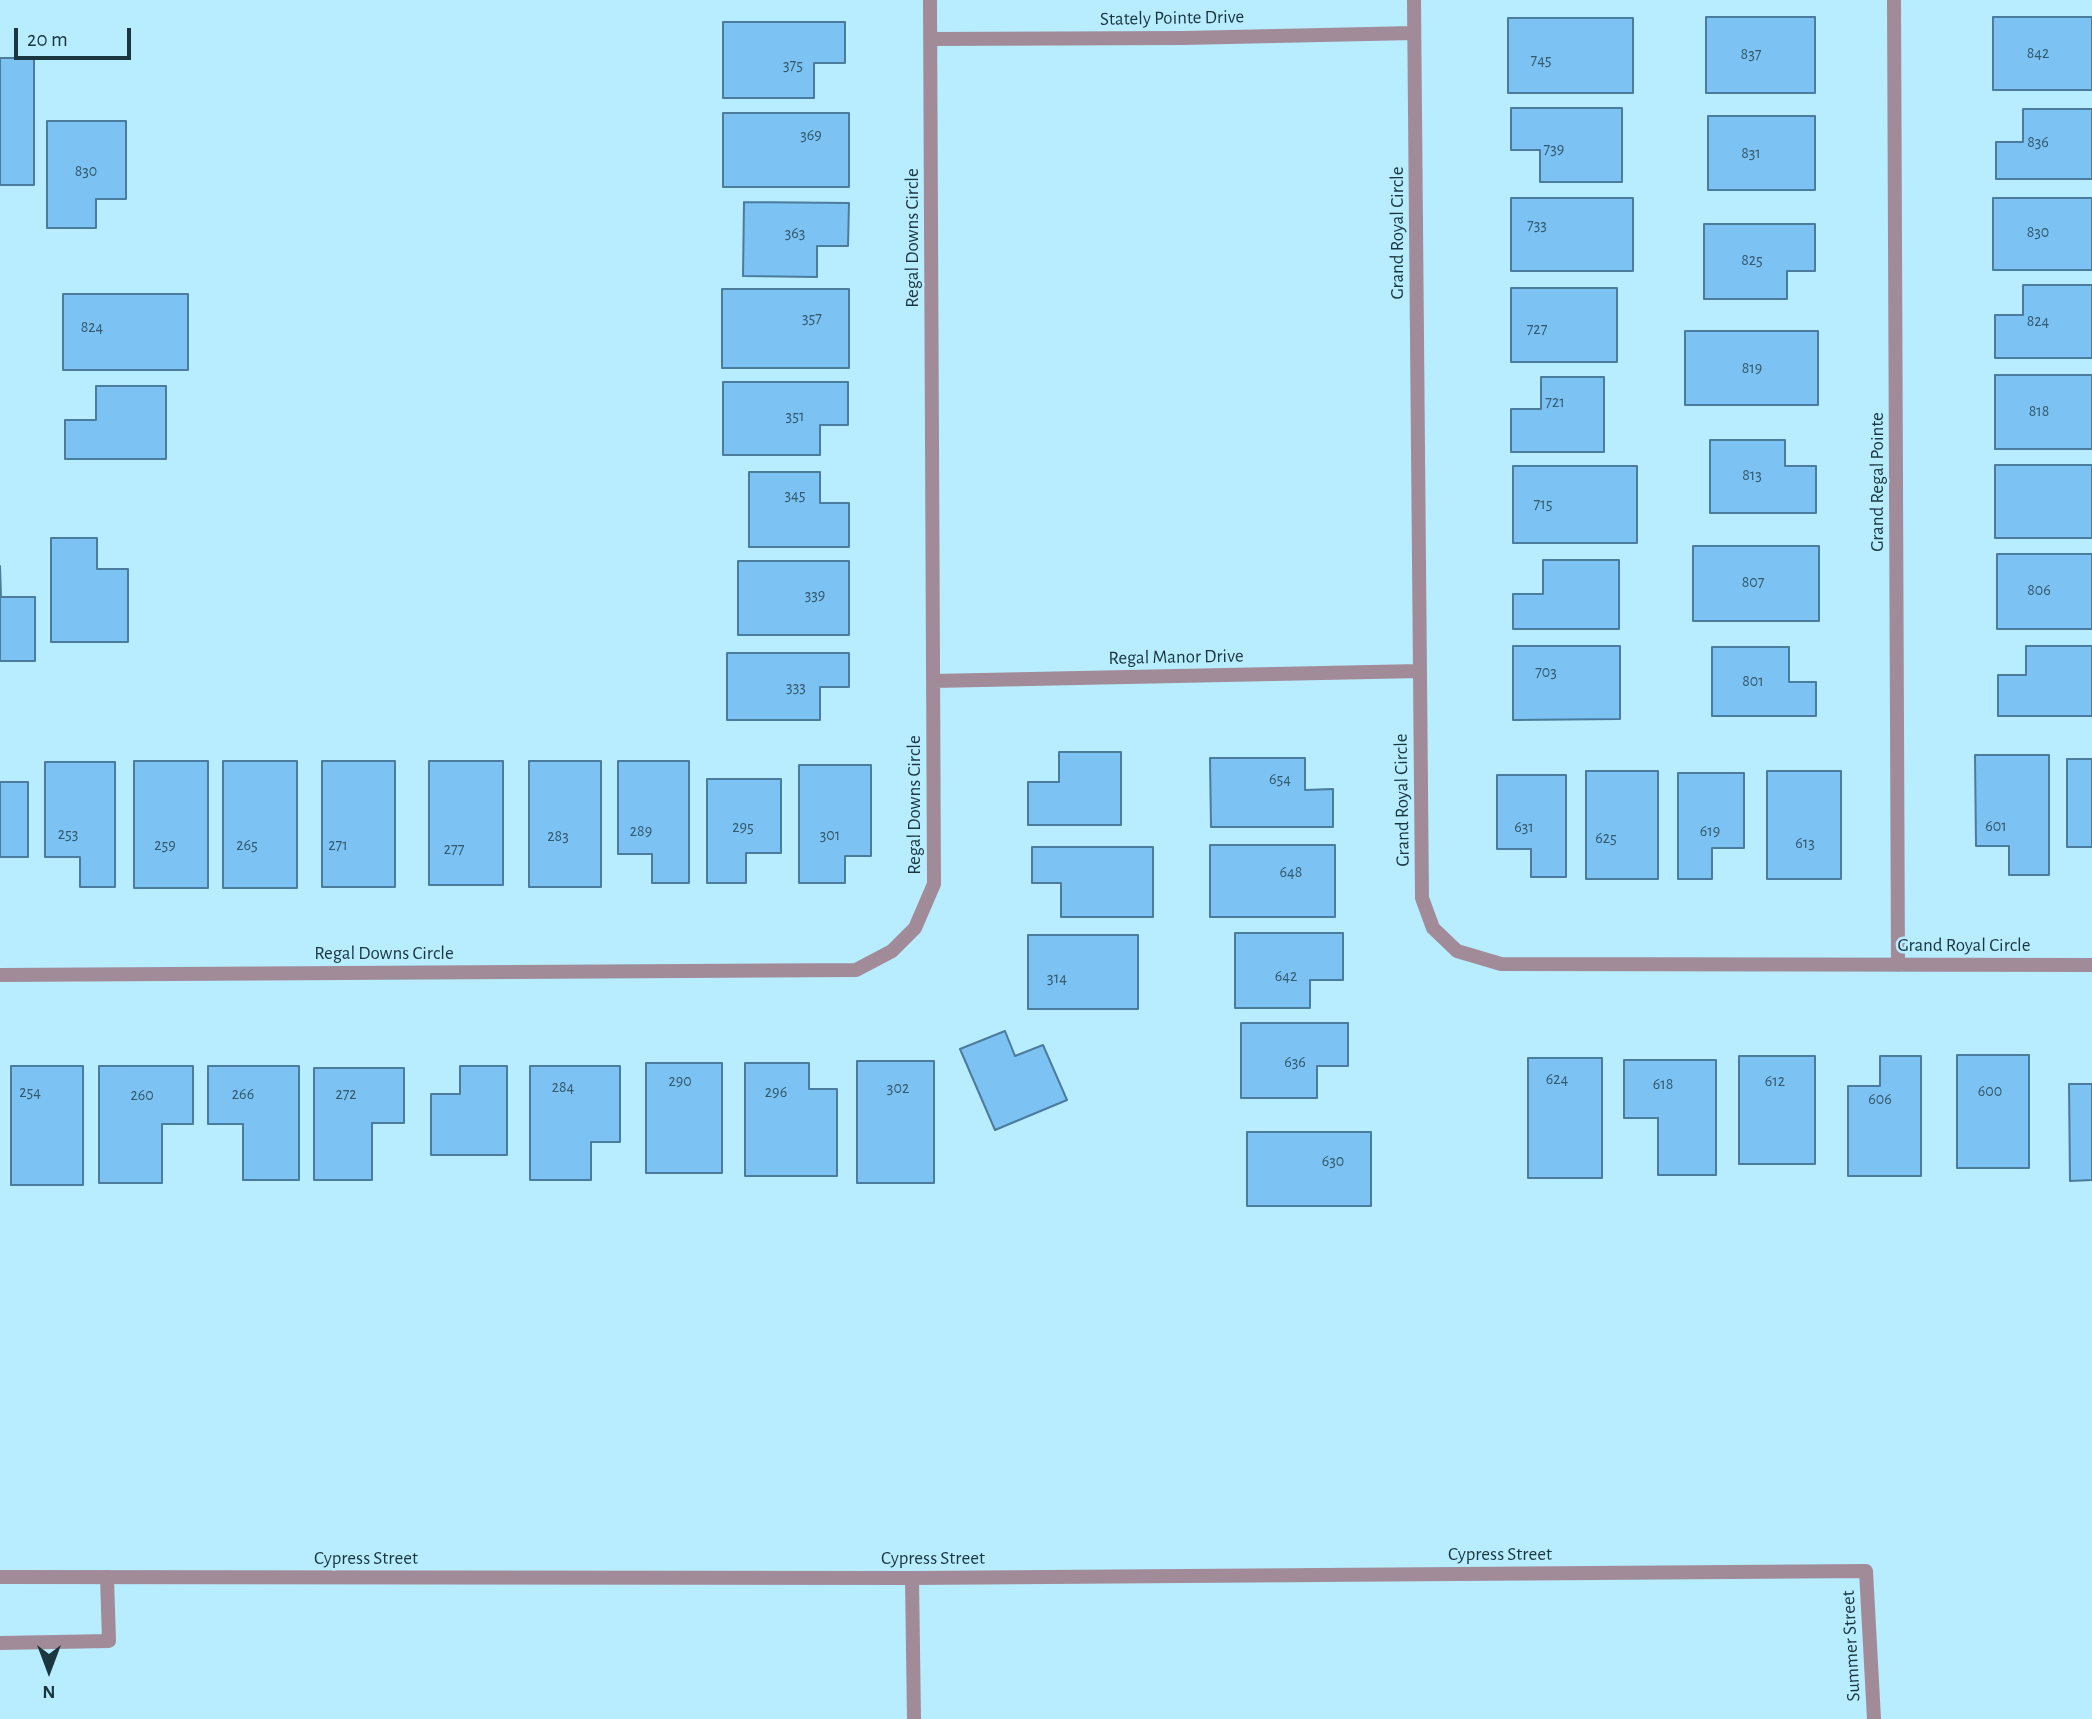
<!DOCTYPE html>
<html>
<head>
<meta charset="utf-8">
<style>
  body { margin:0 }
  #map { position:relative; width:2092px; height:1719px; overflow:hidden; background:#b8edff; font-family:"Alegreya Sans",sans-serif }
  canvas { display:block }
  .north { position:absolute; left:14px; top:1635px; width:70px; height:70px; -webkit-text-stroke:5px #b8edff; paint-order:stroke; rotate:180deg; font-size:19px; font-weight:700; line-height:28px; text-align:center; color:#1a363f }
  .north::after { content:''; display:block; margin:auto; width:24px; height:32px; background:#1a363f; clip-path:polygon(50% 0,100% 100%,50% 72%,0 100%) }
  .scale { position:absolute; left:14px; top:28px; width:117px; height:32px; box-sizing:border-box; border:4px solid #1a363f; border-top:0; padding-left:9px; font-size:21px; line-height:24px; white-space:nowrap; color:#1a363f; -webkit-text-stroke:5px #b8edff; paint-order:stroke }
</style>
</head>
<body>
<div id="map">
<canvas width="2092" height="1719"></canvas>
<div class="north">N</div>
<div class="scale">20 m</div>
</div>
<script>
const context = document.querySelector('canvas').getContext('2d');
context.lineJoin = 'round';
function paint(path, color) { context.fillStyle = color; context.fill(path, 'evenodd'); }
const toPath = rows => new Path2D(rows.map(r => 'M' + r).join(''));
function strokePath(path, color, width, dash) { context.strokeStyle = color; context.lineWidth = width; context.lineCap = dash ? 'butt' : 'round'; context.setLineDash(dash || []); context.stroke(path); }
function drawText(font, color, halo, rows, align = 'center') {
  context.font = font + ' "Alegreya Sans",sans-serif'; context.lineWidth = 5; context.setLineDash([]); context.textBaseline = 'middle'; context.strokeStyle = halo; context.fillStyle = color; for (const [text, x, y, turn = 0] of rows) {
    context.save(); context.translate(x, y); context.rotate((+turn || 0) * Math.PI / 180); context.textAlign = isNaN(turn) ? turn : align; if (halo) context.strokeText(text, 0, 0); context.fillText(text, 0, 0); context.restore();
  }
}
const building = toPath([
  [1706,17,1815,17,1815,93,1706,93,1706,17],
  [1993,17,2092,17,2092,90,1993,90,1993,17],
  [1508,18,1633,18,1633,93,1508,93,1508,18],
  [723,22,845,22,845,63,814,63,814,98,723,98,723,22],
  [0,58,34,58,34,185,0,185,0,58],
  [1511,108,1622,108,1622,182,1540,182,1540,150,1511,150,1511,108],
  [2023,109,2092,109,2092,179,1996,179,1996,142,2023,142,2023,109],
  [723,113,849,113,849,187,723,187,723,113],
  [1708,116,1815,116,1815,190,1708,190,1708,116],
  [47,121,126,121,126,199,96,199,96,228,47,228,47,121],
  [1511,198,1633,198,1633,271,1511,271,1511,198],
  [1993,198,2092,198,2092,270,1993,270,1993,198],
  [744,202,849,203,848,246,817,246,817,277,743,276,744,202],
  [1704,224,1815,224,1815,271,1787,271,1787,299,1704,299,1704,224],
  [2023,285,2092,285,2092,358,1995,358,1995,315,2023,315,2023,285],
  [1511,288,1617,288,1617,362,1511,362,1511,288],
  [722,289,849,289,849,368,722,368,722,289],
  [63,294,188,294,188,370,63,370,63,294],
  [1685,331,1818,331,1818,405,1685,405,1685,331],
  [1995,375,2092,375,2092,449,1995,449,1995,375],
  [1541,377,1604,377,1604,452,1511,452,1511,409,1541,409,1541,377],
  [723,382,848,382,848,425,820,425,820,455,723,455,723,382],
  [96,386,166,386,166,459,65,459,65,420,96,420,96,386],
  [1710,440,1785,440,1785,466,1816,466,1816,513,1710,513,1710,440],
  [1995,465,2092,465,2092,538,1995,538,1995,465],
  [1513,466,1637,466,1637,543,1513,543,1513,466],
  [749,472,820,472,820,503,849,503,849,547,749,547,749,472],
  [51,538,97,538,97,569,128,569,128,642,51,642,51,538],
  [1693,546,1819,546,1819,621,1693,621,1693,546],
  [1997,554,2092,554,2092,629,1997,629,1997,554],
  [1543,560,1619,560,1619,629,1513,629,1513,594,1543,594,1543,560],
  [738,561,849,561,849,635,738,635,738,561],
  [0,566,1,597,35,597,35,661,0,661,0,566],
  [1513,646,1620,646,1620,719,1513,720,1513,646],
  [2026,646,2092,646,2092,716,1998,716,1998,675,2026,675,2026,646],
  [1712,647,1789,647,1789,682,1816,682,1816,716,1712,716,1712,647],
  [727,653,849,653,849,687,820,687,820,720,727,720,727,653],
  [1059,752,1121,752,1121,825,1028,825,1028,782,1059,782,1059,752],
  [1975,755,2049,755,2049,875,2009,875,2009,846,1976,846,1975,755],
  [1210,758,1305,758,1305,790,1333,789,1333,827,1211,827,1210,758],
  [2067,759,2092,759,2092,847,2067,847,2067,759],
  [134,761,208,761,208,888,134,888,134,761],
  [223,761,297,761,297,888,223,888,223,761],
  [322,761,395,761,395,887,322,887,322,761],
  [429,761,503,761,503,885,429,885,429,761],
  [529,761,601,761,601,887,529,887,529,761],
  [618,761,689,761,689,883,652,883,652,854,618,854,618,761],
  [45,762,115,762,115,887,80,887,80,857,45,857,45,762],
  [799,765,871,765,871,856,845,856,845,883,799,883,799,765],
  [1586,771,1658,771,1658,879,1586,879,1586,771],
  [1767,771,1841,771,1841,879,1767,879,1767,771],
  [1678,773,1744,773,1744,848,1712,848,1712,879,1678,879,1678,773],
  [1497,775,1566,775,1566,877,1531,877,1531,849,1497,849,1497,775],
  [707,779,781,779,781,853,746,853,746,883,707,883,707,779],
  [0,782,28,782,28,857,0,857,0,782],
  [1210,845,1335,845,1335,917,1210,917,1210,845],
  [1032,847,1153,847,1153,917,1061,917,1061,883,1032,883,1032,847],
  [1235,933,1343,933,1343,980,1310,980,1310,1008,1235,1008,1235,933],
  [1028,935,1138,935,1138,1009,1028,1009,1028,935],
  [1241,1023,1348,1023,1348,1066,1317,1066,1317,1098,1241,1098,1241,1023],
  [1005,1031,1015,1056,1043,1045,1067,1100,995,1130,960,1049,1005,1031],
  [1957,1055,2029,1055,2029,1168,1957,1168,1957,1055],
  [1739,1056,1815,1056,1815,1164,1739,1164,1739,1056],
  [1880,1056,1921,1056,1921,1176,1848,1176,1848,1086,1880,1086,1880,1056],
  [1528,1058,1602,1058,1602,1178,1528,1178,1528,1058],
  [1624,1060,1716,1060,1716,1175,1658,1175,1658,1118,1624,1118,1624,1060],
  [857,1061,934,1061,934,1183,857,1183,857,1061],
  [646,1063,722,1063,722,1173,646,1173,646,1063],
  [745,1063,809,1063,809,1089,837,1089,837,1176,745,1176,745,1063],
  [11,1066,83,1066,83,1185,11,1185,11,1066],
  [99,1066,193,1066,193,1124,162,1124,162,1183,99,1183,99,1066],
  [208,1066,299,1066,299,1180,243,1180,243,1124,208,1124,208,1066],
  [460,1066,507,1066,507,1155,431,1155,431,1094,460,1094,460,1066],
  [530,1066,620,1066,620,1142,591,1142,591,1180,530,1180,530,1066],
  [314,1068,404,1068,404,1123,372,1123,372,1180,314,1180,314,1068],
  [2069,1084,2092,1084,2092,1180,2070,1181,2069,1084],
  [1247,1132,1371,1132,1371,1206,1247,1206,1247,1132]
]);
paint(building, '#7cc2f3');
strokePath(building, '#4b7b9d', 2);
strokePath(toPath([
  [0,1643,109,1641,107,1577]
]), '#a28b99', 14);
strokePath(toPath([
  [1414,0,1422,898,1433,928,1457,951,1501,964,2092,965],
  [1894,0,1898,965],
  [930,39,1183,38,1414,33],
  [933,681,1420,671],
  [0,975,856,970,892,951,915,928,934,884,930,0],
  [0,1577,912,1578,1866,1571,1874,1719],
  [912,1578,914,1719]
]), '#a28b99', 14);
drawText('16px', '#32596c', null, [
  ["842",2038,53],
  ["837",1751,54],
  ["745",1541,60],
  ["375",793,65],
  ["369",811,135],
  ["836",2038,142],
  ["739",1554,149],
  ["831",1751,153],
  ["830",86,171],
  ["733",1537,225],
  ["830",2038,232],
  ["363",795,233],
  ["825",1752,260],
  ["357",812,318],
  ["824",2038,321],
  ["824",92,327],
  ["727",1537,329],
  ["819",1752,368],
  ["721",1555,402],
  ["818",2039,411],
  ["351",795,416],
  ["813",1752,475],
  ["345",795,495],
  ["715",1543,504],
  ["807",1753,582],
  ["806",2039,590],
  ["339",815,595],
  ["703",1546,672],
  ["801",1753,681],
  ["333",796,687],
  ["654",1280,779],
  ["601",1996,826],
  ["295",743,827],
  ["631",1524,827],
  ["289",641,831],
  ["619",1710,831],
  ["253",68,834],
  ["301",830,835],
  ["283",558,836],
  ["625",1606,838],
  ["613",1805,843],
  ["259",165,845],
  ["265",247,845],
  ["271",338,845],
  ["277",454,849],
  ["648",1291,872],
  ["642",1286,976],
  ["314",1057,978],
  ["636",1295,1062],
  ["624",1557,1079],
  ["290",680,1081],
  ["612",1775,1081],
  ["618",1663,1084],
  ["284",563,1087],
  ["302",898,1088],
  ["600",1990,1091],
  ["254",30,1092],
  ["296",776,1092],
  ["266",243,1094],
  ["272",346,1094],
  ["260",142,1095],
  ["606",1880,1099],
  ["630",1333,1161]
]);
drawText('19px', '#1a363f', '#b8edff', [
  ["Stately Pointe Drive",1172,18,-1],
  ["Grand Royal Circle",1397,233,-90],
  ["Regal Downs Circle",912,238,-90],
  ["Grand Regal Pointe",1877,482,-90],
  ["Regal Manor Drive",1176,657,-1],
  ["Grand Royal Circle",1402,800,-91],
  ["Regal Downs Circle",914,805,-90],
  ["Grand Royal Circle",1964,945],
  ["Regal Downs Circle",384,953],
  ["Cypress Street",1500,1554],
  ["Cypress Street",366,1558],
  ["Cypress Street",933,1558],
  ["Summer Street",1851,1646,-93]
]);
</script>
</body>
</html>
